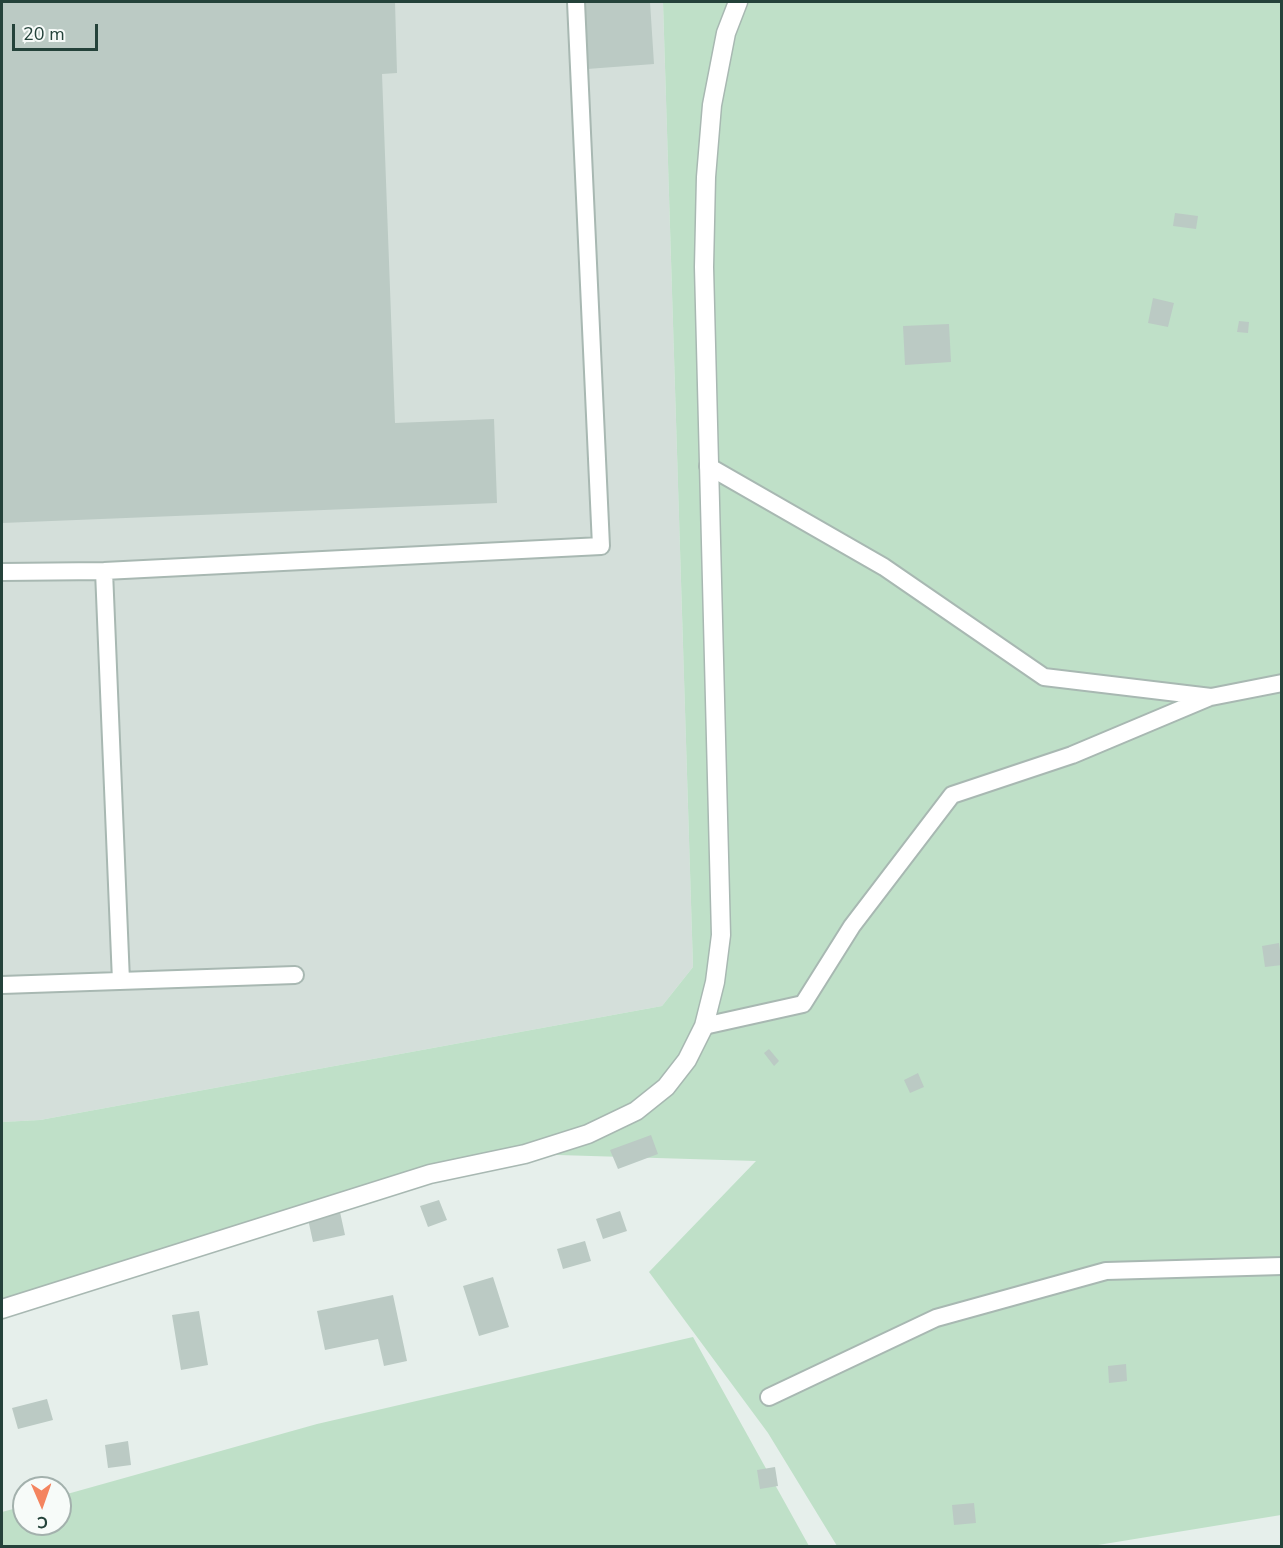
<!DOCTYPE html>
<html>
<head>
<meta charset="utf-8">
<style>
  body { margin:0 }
  #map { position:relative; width:1283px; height:1548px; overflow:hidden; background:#e6efeb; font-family:"Nunito Sans",sans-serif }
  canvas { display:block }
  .frame { position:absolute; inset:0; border:3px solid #24423a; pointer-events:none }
  .north { position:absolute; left:12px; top:1476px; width:60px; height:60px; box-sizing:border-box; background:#f7fbf9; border:2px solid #a3b1ad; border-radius:50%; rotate:178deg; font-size:16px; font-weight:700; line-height:24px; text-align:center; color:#24423a }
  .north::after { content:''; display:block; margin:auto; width:21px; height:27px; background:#f4845f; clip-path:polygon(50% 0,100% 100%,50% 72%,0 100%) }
  .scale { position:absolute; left:12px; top:24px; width:86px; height:27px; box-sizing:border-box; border:3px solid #24423a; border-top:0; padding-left:8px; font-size:18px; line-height:21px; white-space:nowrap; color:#24423a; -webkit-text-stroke:4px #f7fbf9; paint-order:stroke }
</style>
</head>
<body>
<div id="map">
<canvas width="1283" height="1548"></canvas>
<div class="frame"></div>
<div class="north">С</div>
<div class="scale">20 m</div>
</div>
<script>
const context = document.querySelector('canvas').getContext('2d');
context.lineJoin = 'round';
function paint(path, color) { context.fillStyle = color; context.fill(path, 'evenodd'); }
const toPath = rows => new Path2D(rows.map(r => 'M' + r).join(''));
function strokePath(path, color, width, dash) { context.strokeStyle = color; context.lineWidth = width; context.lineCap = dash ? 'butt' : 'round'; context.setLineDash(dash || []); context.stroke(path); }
paint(toPath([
  [2,2,663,2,693,967,662,1006,40,1120,2,1122]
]), '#d4dfda');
paint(toPath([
  [663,2,1281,2,1281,1515,1092,1546,837,1546,768,1433,649,1272,756,1161,525,1154,2,1309,2,1122,40,1120,662,1006,693,967],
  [693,1337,809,1546,2,1546,2,1512,24,1506,24,1524,60,1524,60,1496,317,1424]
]), '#bfe0c8');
paint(toPath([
  [2,2,395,2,397,73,382,74,395,423,494,419,497,503,2,523],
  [582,2,650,2,654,64,587,69],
  [1175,213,1198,216,1196,229,1173,226],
  [1153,298,1174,303,1168,327,1148,323],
  [1239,321,1249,322,1248,333,1237,332],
  [949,324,951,362,905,365,903,326],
  [1279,943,1282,965,1265,967,1262,946],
  [769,1049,779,1061,774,1066,764,1053],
  [918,1073,924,1087,910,1093,904,1080],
  [651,1135,658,1154,618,1169,610,1150],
  [439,1200,447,1220,428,1227,420,1206],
  [620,1211,627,1231,603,1239,596,1219],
  [340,1212,345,1235,313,1242,308,1219],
  [585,1241,591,1261,563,1269,557,1249],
  [493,1277,509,1327,479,1336,463,1286],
  [393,1295,407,1361,384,1366,378,1339,325,1350,317,1311],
  [199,1311,208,1365,181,1370,172,1315],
  [1126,1364,1127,1381,1109,1383,1108,1366],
  [47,1399,53,1420,18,1429,12,1408],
  [128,1441,131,1465,108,1468,105,1445],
  [775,1467,778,1486,760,1489,757,1470],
  [974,1503,976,1523,954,1525,952,1505]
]), '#bbcac4');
const service = toPath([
  [708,466,884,567,1044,677,1211,697,1282,683],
  [104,571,121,981],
  [2,572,104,571,601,546,576,2],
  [2,985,295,975],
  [704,1026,803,1004,852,926,952,795,1072,755,1210,697],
  [769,1397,936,1318,1106,1271,1282,1266]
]);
const minor = toPath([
  [2,1309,430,1174,525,1154,588,1134,636,1111,666,1087,687,1060,704,1026,715,982,721,935,704,267,706,177,712,105,726,33,738,2]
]);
strokePath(service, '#a8b8b2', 20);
strokePath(minor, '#a8b8b2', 21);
strokePath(service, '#fff', 16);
strokePath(minor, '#fff', 18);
</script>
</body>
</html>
